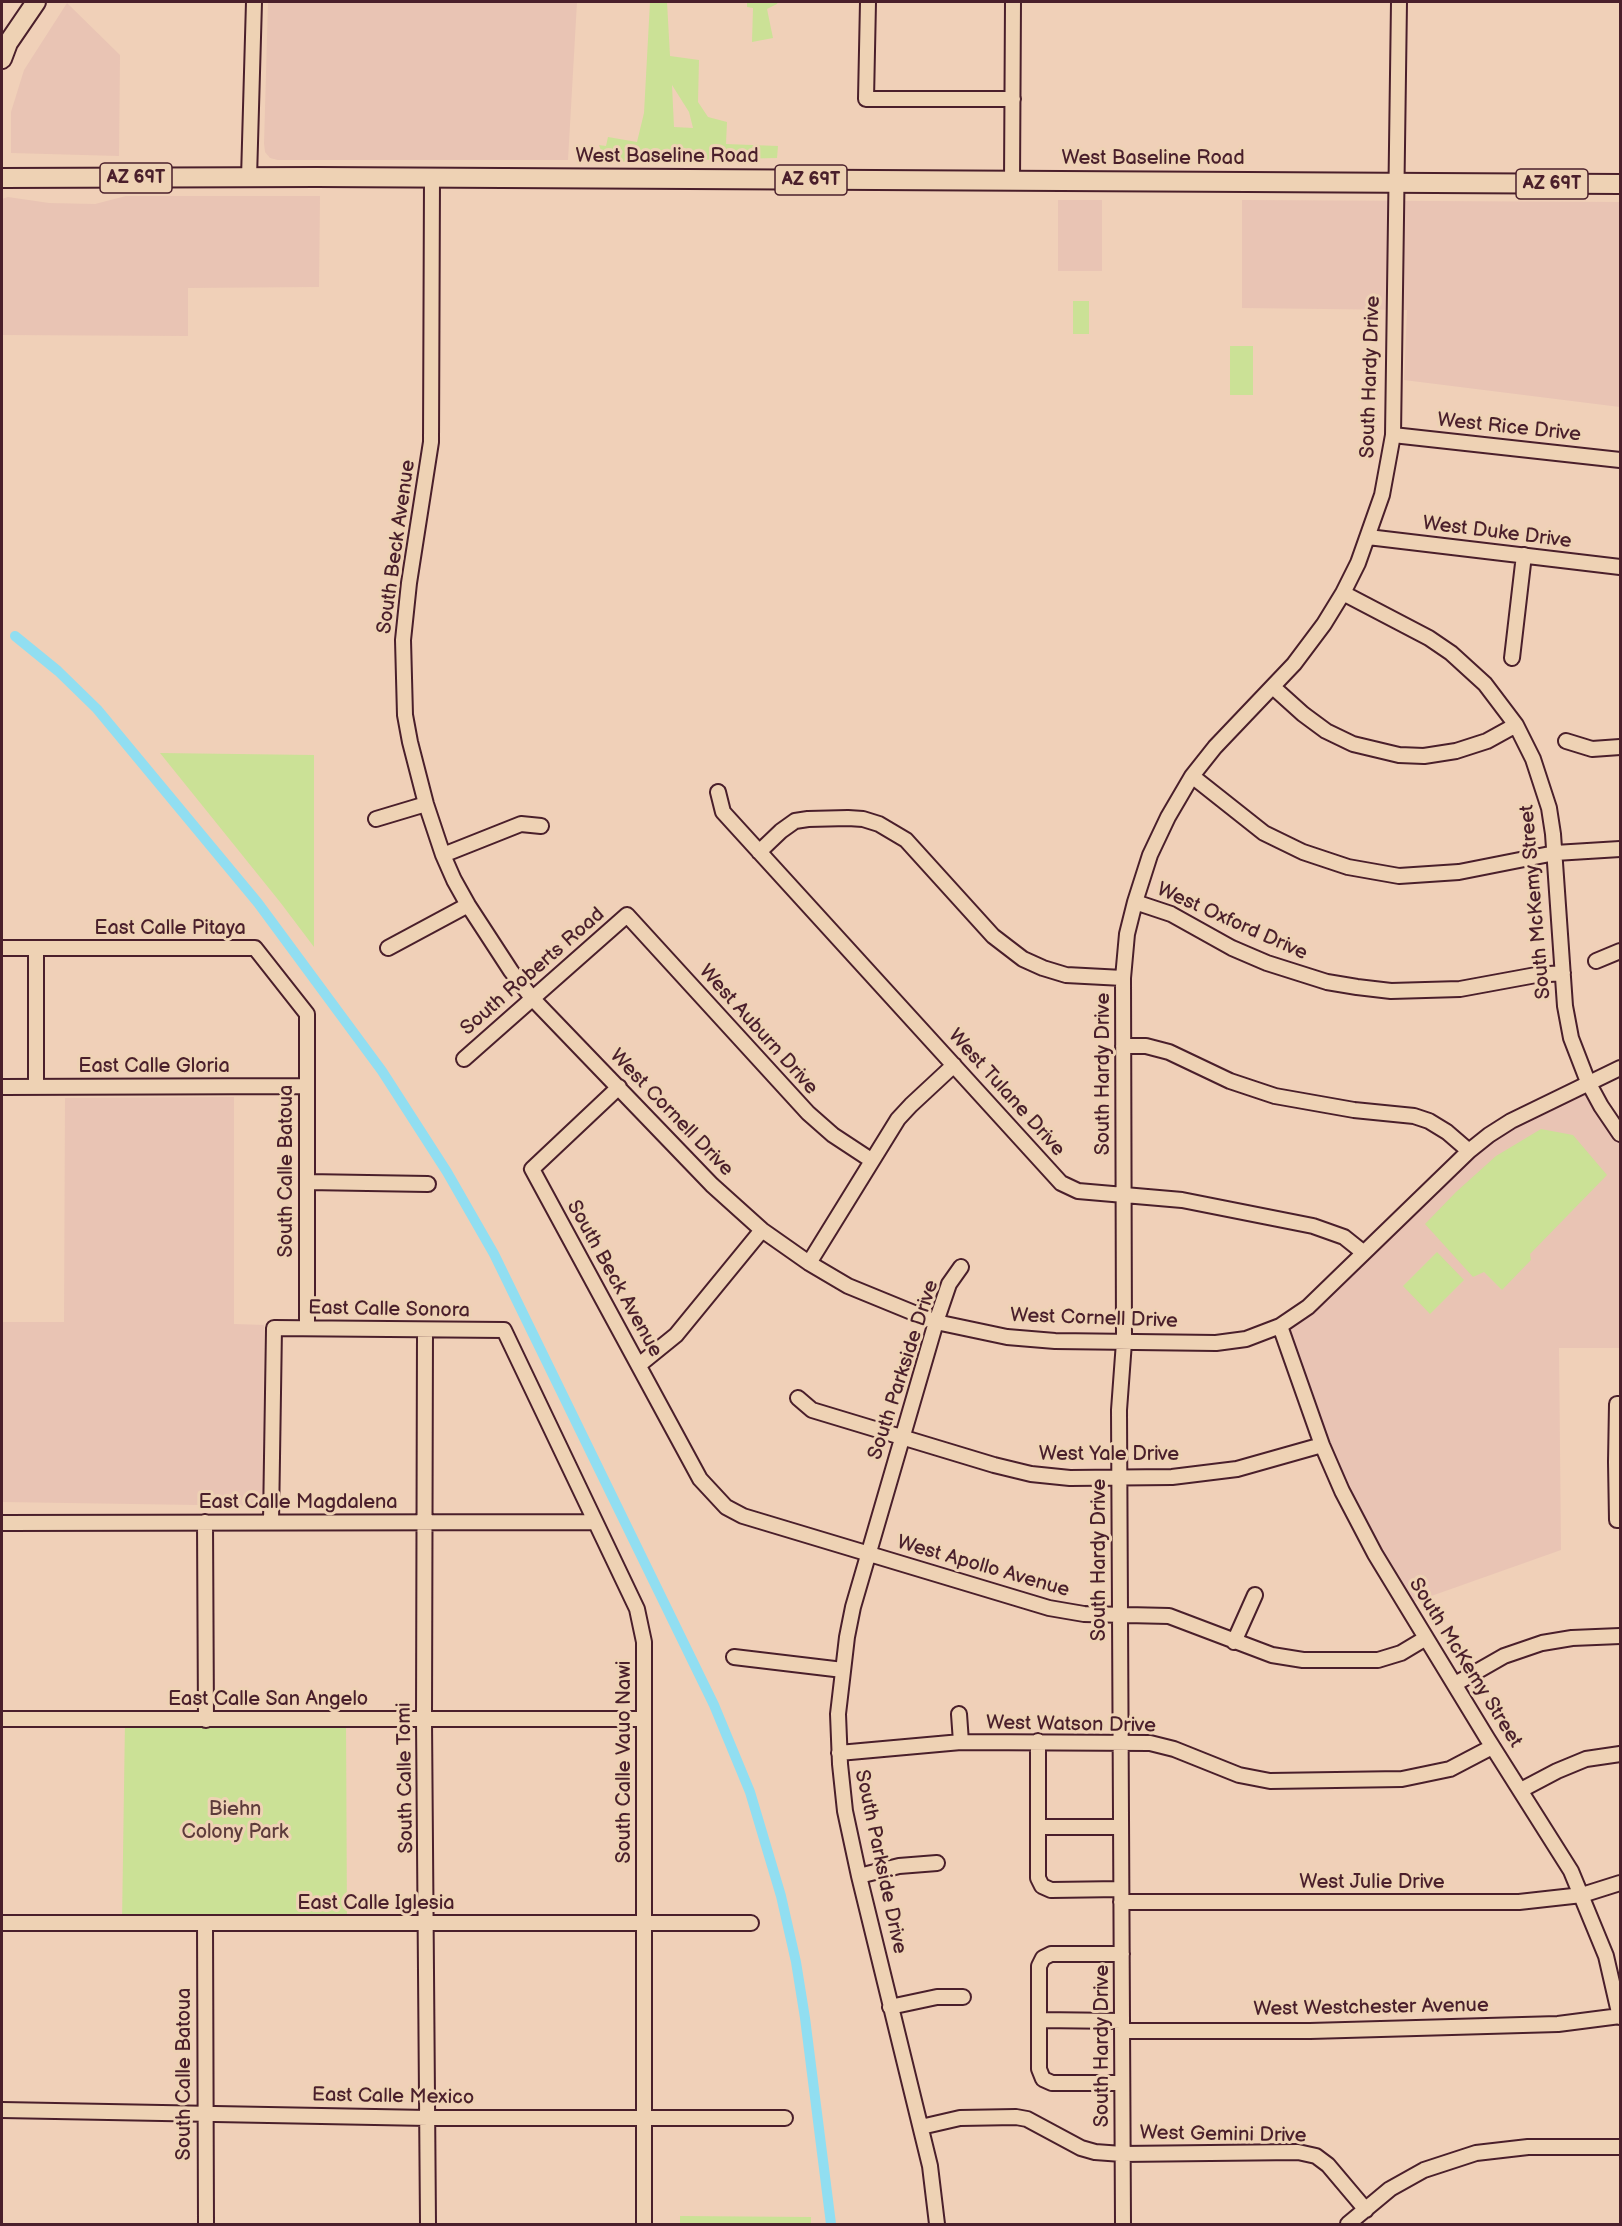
<!DOCTYPE html>
<html>
<head>
<meta charset="utf-8">
<style>
  body { margin:0 }
  #map { position:relative; width:1622px; height:2226px; overflow:hidden; background:#f0d0b8; font-family:"Balsamiq Sans",sans-serif }
  canvas { display:block }
  .frame { position:absolute; inset:0; border:3px solid #4a1f2b; pointer-events:none }
</style>
</head>
<body>
<div id="map">
<canvas width="1622" height="2226"></canvas>
<div class="frame"></div>
</div>
<script>
const context = document.querySelector('canvas').getContext('2d');
context.lineJoin = 'round';
function paint(path, color) { context.fillStyle = color; context.fill(path, 'evenodd'); }
const toPath = rows => new Path2D(rows.map(r => 'M' + r).join(''));
function strokePath(path, color, width, dash) { context.strokeStyle = color; context.lineWidth = width; context.lineCap = dash ? 'butt' : 'round'; context.setLineDash(dash || []); context.stroke(path); }
function drawText(font, color, halo, rows, align = 'center') {
  context.font = font + ' "Balsamiq Sans",sans-serif'; context.lineWidth = 6; context.setLineDash([]); context.textBaseline = 'middle'; context.strokeStyle = halo; context.fillStyle = color; for (const [text, x, y, turn = 0] of rows) {
    context.save(); context.translate(x, y); context.rotate((+turn || 0) * Math.PI / 180); context.textAlign = isNaN(turn) ? turn : align; if (halo) context.strokeText(text, 0, 0); context.fillText(text, 0, 0); context.restore();
  }
}
paint(toPath([
  [268,2,577,2,568,160,278,160,270,158,265,152,264,144],
  [67,3,120,55,119,156,11,153,11,112,24,70],
  [126,196,320,196,319,287,188,288,188,336,2,335,2,199,8,197,49,203,95,204],
  [1058,200,1102,200,1102,271,1058,271],
  [1242,200,1620,202,1620,407,1404,380,1407,310,1242,308],
  [1588,1082,1620,1134,1620,1348,1559,1348,1561,1550,1406,1605,1342,1491,1280,1326,1469,1151],
  [234,1097,234,1324,264,1325,263,1506,2,1502,2,1322,64,1322,65,1098]
]), '#e9c4b4');
paint(toPath([
  [650,2,667,2,670,56,699,60,698,102,708,117,727,122,726,144,778,146,777,158,605,162,599,145,606,146,608,137,637,142,644,113],
  [672,85,689,112,693,128,674,127],
  [747,2,778,2,777,4,767,9,773,38,752,42,753,8,747,7],
  [1073,301,1089,301,1089,334,1073,334],
  [1230,346,1253,346,1253,395,1230,395],
  [160,753,314,755,314,947,280,902],
  [1541,1129,1573,1135,1607,1175,1530,1254,1531,1260,1502,1290,1484,1272,1473,1277,1425,1224,1456,1192,1496,1156],
  [1437,1252,1464,1280,1430,1314,1403,1286],
  [125,1720,346,1720,347,1924,122,1923],
  [680,2216,811,2217,811,2224,680,2224]
]), '#cbe196');
strokePath(toPath([
  [15,636,58,671,97,709,258,903,382,1071,447,1172,494,1254,714,1705,750,1792,781,1896,796,1962,805,2018,831,2224]
]), '#91def1', 10);
const minor = toPath([
  [868,2,866,99,1013,99],
  [249,178,254,2],
  [432,178,431,442,409,583,403,640,405,715,410,742,426,804,443,855,454,880,468,905,511,971,532,998,712,1185,762,1230,809,1263,848,1286,936,1322,1007,1337,1055,1341,1216,1343,1246,1339,1280,1326,1308,1307,1469,1151,1489,1135,1511,1121,1620,1068],
  [1012,181,1013,2],
  [1393,435,1620,460],
  [1368,537,1620,567],
  [1343,593,1429,638,1451,653,1485,684,1516,725,1533,759,1549,808,1553,834,1565,1006,1571,1038,1588,1082,1601,1106,1620,1134],
  [1512,658,1524,555],
  [1273,687,1303,714,1326,731,1353,744,1399,755,1424,756,1456,751,1487,741,1516,725],
  [1566,741,1592,749,1620,747],
  [1192,776,1264,833,1303,852,1348,867,1399,876,1459,872,1555,853,1620,849],
  [718,792,723,812,1061,1183,1078,1191,1182,1200,1313,1226,1344,1237,1364,1253],
  [376,819,426,804],
  [759,852,781,831,795,821,808,819,848,818,863,819,879,824,906,840,993,936,1023,959,1043,968,1066,975,1123,978],
  [443,855,521,824,541,826],
  [1135,902,1171,914,1232,948,1267,963,1327,982,1357,987,1391,991,1460,989,1536,975,1563,973],
  [2,948,255,948,307,1014,307,1328],
  [36,948,36,1087],
  [388,948,468,905],
  [1596,961,1620,951],
  [1123,1046,1146,1046,1169,1052,1230,1081,1275,1096,1354,1110,1414,1116,1429,1121,1447,1132,1469,1151],
  [464,1059,627,915,808,1113,833,1135,871,1160],
  [2,1087,307,1086],
  [619,1087,532,1169,700,1479,726,1507,743,1516,1049,1608,1084,1614,1169,1616,1272,1655,1303,1660,1378,1660,1401,1653,1426,1638],
  [307,1182,428,1184],
  [809,1263,898,1119,911,1105,954,1065],
  [1280,1326,1322,1445,1342,1491,1375,1554,1487,1738,1571,1871,1606,1956,1620,2017],
  [425,1330,424,1720,428,2224],
  [639,1365,676,1335,762,1230],
  [798,1398,812,1410,994,1465,1031,1474,1070,1478,1172,1477,1237,1469,1322,1445],
  [1620,1404,1617,1404,1616,1462,1617,1520,1620,1520],
  [205,1522,206,1720],
  [271,1522,274,1328,504,1330,637,1609,644,1642,644,2224],
  [2,1523,595,1522],
  [1234,1642,1255,1595],
  [734,1657,843,1670],
  [1455,1684,1504,1656,1542,1643,1572,1638,1620,1636],
  [959,1714,961,1742],
  [2,1719,643,1719],
  [1038,1741,1038,1878,1042,1886,1051,1890,1121,1889],
  [839,1753,961,1742,1150,1743,1174,1749,1239,1775,1270,1781,1402,1779,1450,1769,1492,1747],
  [1521,1790,1557,1771,1586,1759,1620,1754],
  [1039,1827,1121,1827],
  [859,1876,899,1866,937,1863],
  [1121,1902,1519,1902,1582,1895,1620,1883],
  [2,1923,751,1923],
  [205,1924,206,2224],
  [1122,1954,1051,1954,1043,1958,1039,1966,1039,2069,1043,2079,1052,2083,1122,2083],
  [890,2007,937,1997,963,1997],
  [1039,2020,1122,2021],
  [1122,2031,1310,2031,1558,2024,1620,2016],
  [2,2110,428,2118,785,2118],
  [921,2127,960,2118,1016,2117,1027,2119,1081,2148,1095,2152,1122,2154,1298,2152,1316,2156,1328,2165,1366,2210],
  [937,2224,930,2166,859,1876,845,1811,840,1764,838,1714,847,1637,853,1607,936,1322,949,1284,961,1267],
  [1123,2224,1119,1410,1124,1342,1123,978,1127,934,1135,902,1150,855,1168,817,1192,776,1215,747,1294,664,1324,624,1343,593,1358,563,1382,495,1393,435,1399,2],
  [1348,2224,1390,2189,1424,2170,1476,2153,1528,2147,1620,2147]
]);
const major = toPath([
  [2,59,8,43,36,2],
  [2,178,317,177,1620,184]
]);
strokePath(minor, '#4a1f2b', 18);
strokePath(major, '#4a1f2b', 22);
strokePath(minor, '#eed2b4', 14);
strokePath(major, '#eed2b4', 18);
for (const [x, y, w] of [
  [136,178,72],
  [811,180,72],
  [1552,184,72]
]) { const box = new Path2D(); box.roundRect(x - w / 2, y - 15, w, 30, 4.5); context.fillStyle = '#eed2b4'; context.fill(box); strokePath(box, '#4a1f2b', 1.5); }
drawText('bold 18px', '#4a1f2b', null, [
  ["AZ 69T",136,178],
  ["AZ 69T",811,180],
  ["AZ 69T",1552,184]
]);
drawText('20px', '#4a1f2b', '#eed2b4', [
  ["West Baseline Road",667,157],
  ["West Baseline Road",1153,159],
  ["South Hardy Drive",1371,377,-88],
  ["West Rice Drive",1509,428,6],
  ["West Duke Drive",1497,533,7],
  ["South Beck Avenue",397,547,-82],
  ["South McKemy Street",1536,902,-95],
  ["West Oxford Drive",1232,922,24],
  ["East Calle Pitaya",170,929],
  ["South Roberts Road",533,972,-41],
  ["West Auburn Drive",758,1030,48],
  ["East Calle Gloria",154,1067],
  ["South Hardy Drive",1104,1074,-90],
  ["West Tulane Drive",1006,1093,48],
  ["West Cornell Drive",671,1113,46],
  ["South Calle Batoua",287,1171,-90],
  ["South Beck Avenue",614,1279,61],
  ["East Calle Sonora",389,1310,1],
  ["West Cornell Drive",1094,1319,2],
  ["South Parkside Drive",904,1370,-72],
  ["West Yale Drive",1109,1455],
  ["East Calle Magdalena",298,1503],
  ["South Hardy Drive",1100,1560,-90],
  ["West Apollo Avenue",983,1567,16],
  ["South McKemy Street",1465,1663,58],
  ["East Calle San Angelo",268,1700],
  ["West Watson Drive",1071,1725,1],
  ["South Calle Vauo Nawi",625,1762,-90],
  ["South Calle Tomi",406,1778,-91],
  ["South Parkside Drive",880,1862,78],
  ["West Julie Drive",1372,1883],
  ["East Calle Iglesia",376,1904],
  ["West Westchester Avenue",1371,2008,-1],
  ["South Hardy Drive",1103,2046,-90],
  ["South Calle Batoua",185,2074,-90],
  ["East Calle Mexico",393,2097,1],
  ["West Gemini Drive",1223,2135,1]
]);
drawText('20px', '#5d3c3b', '#eed2b4', [
  ["Biehn",235,1810],
  ["Colony Park",235,1833]
]);
</script>
</body>
</html>
